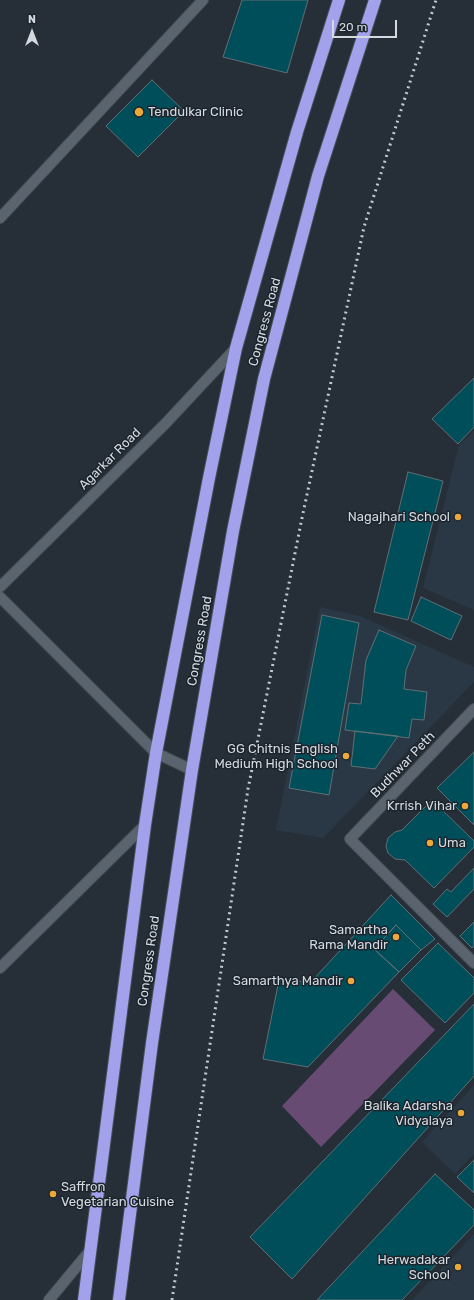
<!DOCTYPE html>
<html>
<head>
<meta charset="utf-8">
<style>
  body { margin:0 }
  #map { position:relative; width:474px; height:1300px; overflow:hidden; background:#262f38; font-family:Rubik,sans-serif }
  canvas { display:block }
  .north { position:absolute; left:12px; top:12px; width:40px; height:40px; -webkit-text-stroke:3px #1c252e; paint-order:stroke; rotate:0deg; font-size:11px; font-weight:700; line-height:16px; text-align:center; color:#d3d9df }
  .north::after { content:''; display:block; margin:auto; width:14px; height:18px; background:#d3d9df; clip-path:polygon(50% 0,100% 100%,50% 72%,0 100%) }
  .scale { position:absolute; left:332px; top:20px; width:65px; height:18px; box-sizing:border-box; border:2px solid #d3d9df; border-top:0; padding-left:5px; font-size:12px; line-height:14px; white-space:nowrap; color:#d3d9df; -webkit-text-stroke:3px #1c252e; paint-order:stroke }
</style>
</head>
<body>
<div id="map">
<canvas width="474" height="1300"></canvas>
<div class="north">N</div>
<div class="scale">20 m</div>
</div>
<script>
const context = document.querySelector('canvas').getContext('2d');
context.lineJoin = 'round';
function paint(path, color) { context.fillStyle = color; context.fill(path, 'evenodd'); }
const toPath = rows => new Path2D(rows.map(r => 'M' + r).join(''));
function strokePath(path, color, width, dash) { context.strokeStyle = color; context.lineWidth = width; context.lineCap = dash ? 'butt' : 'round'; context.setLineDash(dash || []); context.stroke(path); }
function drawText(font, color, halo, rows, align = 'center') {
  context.font = font + ' Rubik,sans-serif'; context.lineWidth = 3; context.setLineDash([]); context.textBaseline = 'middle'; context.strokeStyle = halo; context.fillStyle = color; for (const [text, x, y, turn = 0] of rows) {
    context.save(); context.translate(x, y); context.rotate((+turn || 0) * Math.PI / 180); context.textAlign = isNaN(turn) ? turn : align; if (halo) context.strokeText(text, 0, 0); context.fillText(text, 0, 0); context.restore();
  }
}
paint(toPath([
  [474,431,474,610,423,588,459,445],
  [320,607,360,616,474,667,474,682,323,838,276,830],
  [474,1085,474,1154,455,1174,422,1142],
  [474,1234,474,1300,412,1300]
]), '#2a3846');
paint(toPath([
  [393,989,435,1030,321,1147,282,1106]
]), '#684b72');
const building = toPath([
  [242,0,308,0,287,73,223,57,242,0],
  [152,80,184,111,138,157,106,126,152,80],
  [474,378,474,427,458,444,432,419,474,378],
  [408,472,443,481,408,620,374,612,408,472],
  [421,597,462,616,451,640,411,621,421,597],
  [322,615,359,623,329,795,289,788,322,615],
  [379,630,416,646,406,670,404,689,427,692,424,720,412,719,409,738,345,730,349,703,361,704,366,660,379,630],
  [355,731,398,736,375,769,351,766,355,731],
  [474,752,474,825,437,788,474,752],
  [432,800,474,841,474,847,434,888,405,860,395,859,388,853,386,846,388,838,395,832,402,830,432,800],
  [474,868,474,889,447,917,433,904,447,889,451,892,474,868],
  [391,895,435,939,421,950,396,925,374,949,399,972,308,1067,263,1059,279,980,311,982,391,895],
  [474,922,474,946,472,948,460,936,474,922],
  [396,925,421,950,399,972,374,949,396,925],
  [438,943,474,978,474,993,445,1023,401,980,438,943],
  [474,1004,474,1076,292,1279,250,1237,474,1004],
  [474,1160,474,1193,457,1177,474,1160],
  [435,1174,474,1210,474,1225,402,1300,317,1300,435,1174]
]);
paint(building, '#014e5b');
strokePath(building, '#5f6f73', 1);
const minor = toPath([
  [0,218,203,0],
  [0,587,165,424,236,348],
  [0,597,156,753,192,770],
  [474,709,350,839,474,963],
  [0,968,145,825],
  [49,1300,88,1253]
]);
const highway = toPath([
  [84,1300,145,825,156,753,209,478,236,348,297,132,339,0],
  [119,1300,152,1043,192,770,233,531,264,379,318,176,375,0]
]);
strokePath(minor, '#464d55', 12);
strokePath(highway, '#464d55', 14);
strokePath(minor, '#5a646e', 10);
strokePath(highway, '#a1a2eb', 12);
strokePath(toPath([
  [172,1300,248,789,302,518,364,227,436,0]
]), '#c1c8ce', 3, [2, 4]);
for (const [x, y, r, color] of [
  [139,112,5,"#eda83b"],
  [458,517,4,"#eda83b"],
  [346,756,4,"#eda83b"],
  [465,806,4,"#eda83b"],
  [430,843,4,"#eda83b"],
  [396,937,4,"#eda83b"],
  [351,981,4,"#eda83b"],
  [461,1113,4,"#eda83b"],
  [53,1194,4,"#eda83b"],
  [458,1267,4,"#eda83b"]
]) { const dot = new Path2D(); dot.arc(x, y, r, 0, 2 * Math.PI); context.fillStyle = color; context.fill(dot); strokePath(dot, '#1c252e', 1.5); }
drawText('13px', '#d3d9df', '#1c252e', [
  ["Tendulkar Clinic",148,112,"left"],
  ["Nagajhari School",450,517],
  ["GG Chitnis English",338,749],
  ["Medium High School",338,764],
  ["Krrish Vihar",457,806],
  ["Uma",438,843,"left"],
  ["Samartha",388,930],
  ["Rama Mandir",388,945],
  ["Samarthya Mandir",343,981],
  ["Balika Adarsha",453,1106],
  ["Vidyalaya",453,1121],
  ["Saffron",61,1187,"left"],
  ["Vegetarian Cuisine",61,1202,"left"],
  ["Herwadakar",450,1260],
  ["School",450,1275]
], 'right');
drawText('13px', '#d3d9df', '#1c252e', [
  ["Congress Road",265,322,-75],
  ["Agarkar Road",110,459,-45],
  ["Congress Road",200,641,-80],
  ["Budhwar Peth",403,765,-46],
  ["Congress Road",149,961,-82]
]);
</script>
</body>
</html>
